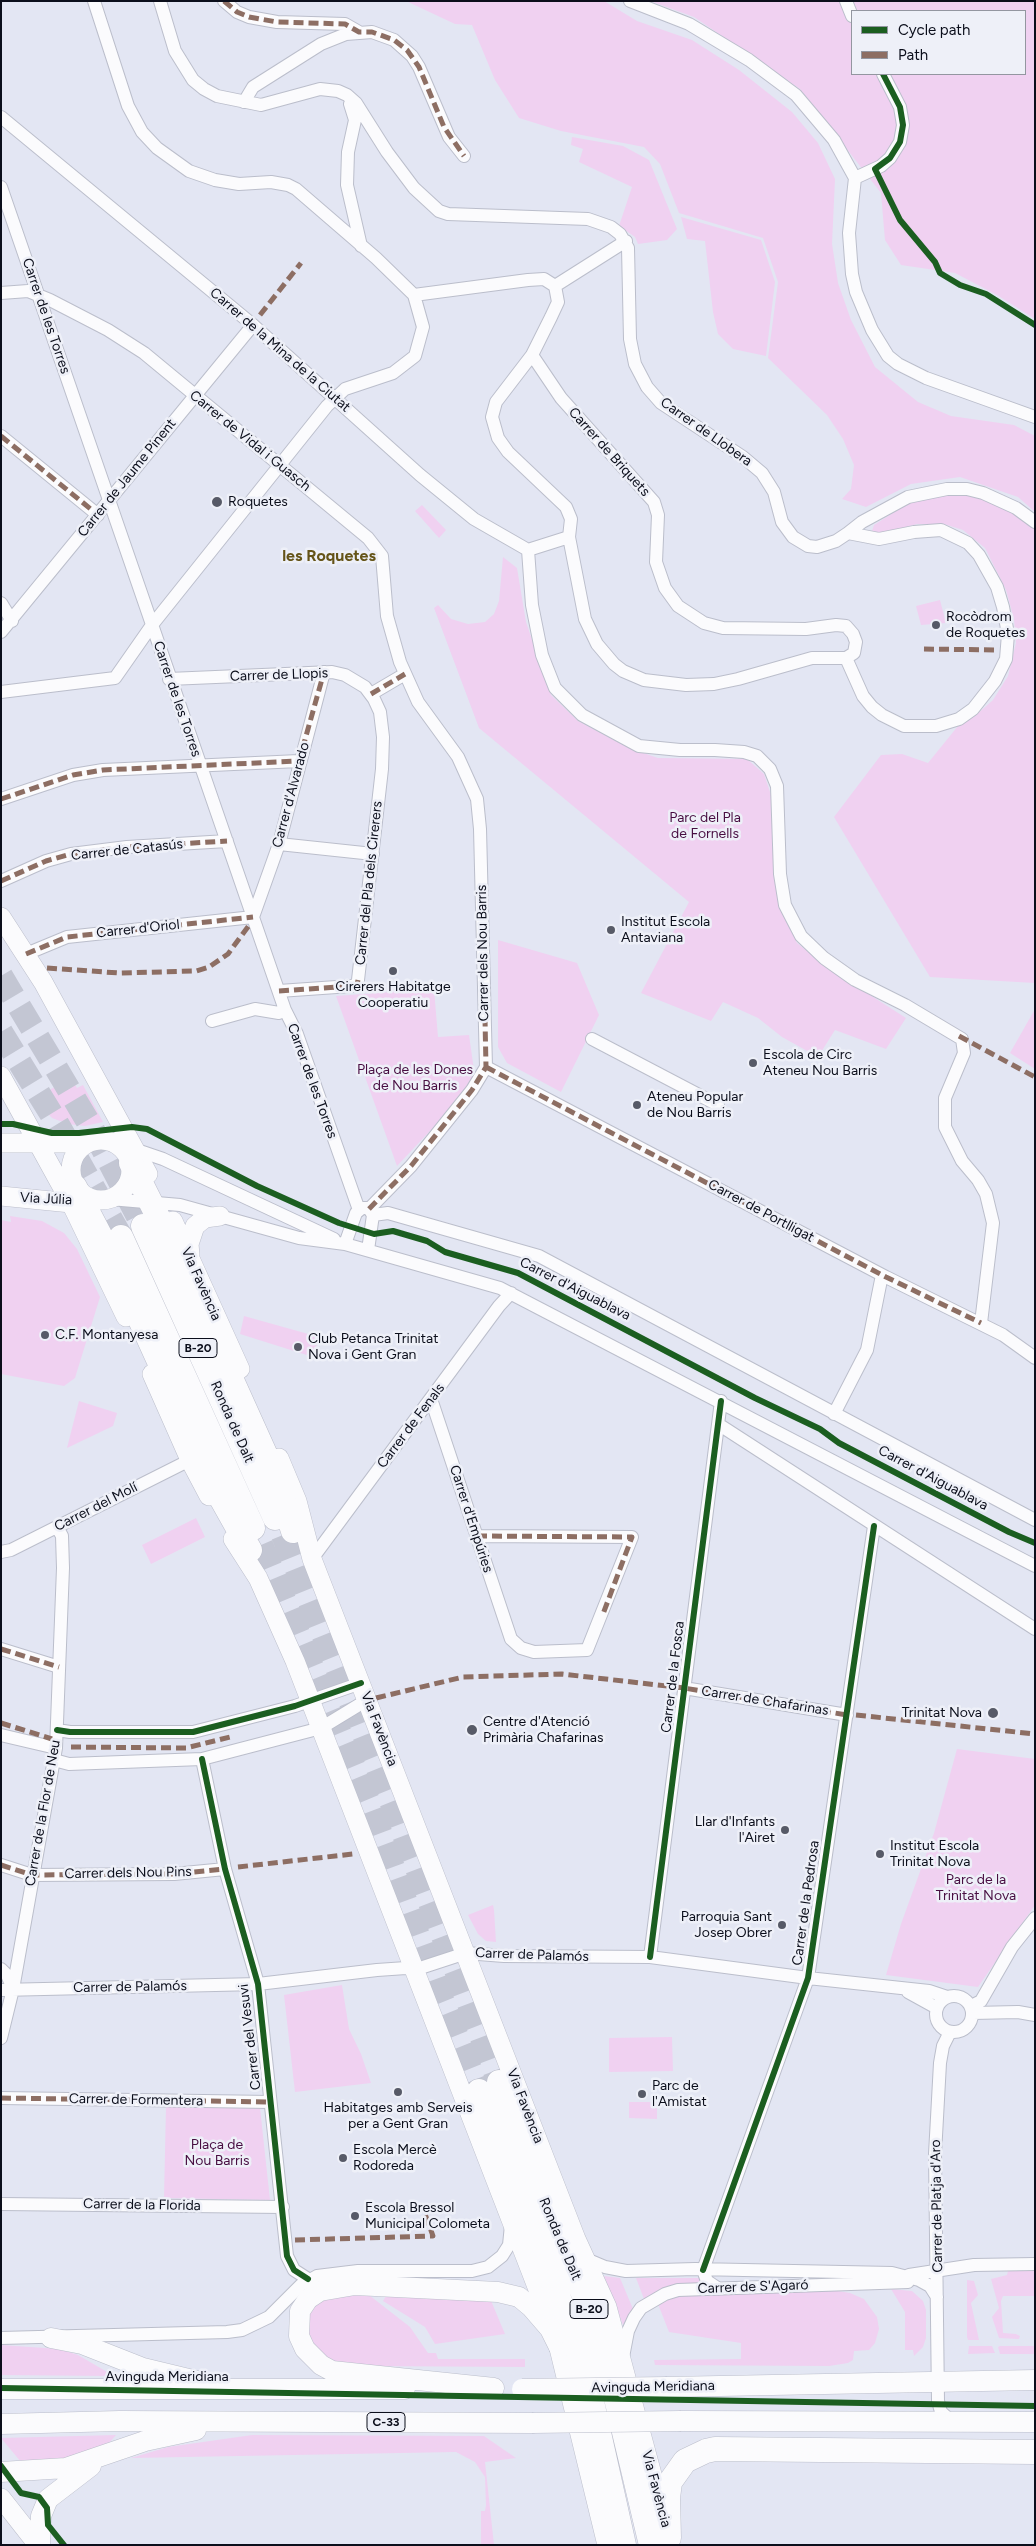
<!DOCTYPE html>
<html>
<head>
<meta charset="utf-8">
<style>
  body { margin:0 }
  #map { position:relative; width:1036px; height:2546px; overflow:hidden; background:#e3e6f3; font-family:Figtree,sans-serif }
  canvas { display:block }
  .frame { position:absolute; inset:0; border:2px solid #0b0e1b; pointer-events:none }
  .legend { position:absolute; left:851px; top:10px; width:175px; height:65px; box-sizing:border-box; background:#eef0f8; border:1px solid #9396a0; margin:0; padding:6px 9px; list-style:none; font-size:15px; color:#0b0e1b }
  .legend li { display:flex; align-items:center; gap:10px; height:25px }
  .legend b { width:25px; border:1px solid #9396a0 }
</style>
</head>
<body>
<div id="map">
<canvas width="1036" height="2546"></canvas>
<div class="frame"></div>
<ul class="legend">
<li><b style="height:6px;background:#1b5e20"></b>Cycle path</li>
<li><b style="height:6px;background:#8d6e63"></b>Path</li>
</ul>
</div>
<script>
const context = document.querySelector('canvas').getContext('2d');
context.lineJoin = 'round';
function paint(path, color) { context.fillStyle = color; context.fill(path, 'evenodd'); }
const toPath = rows => new Path2D(rows.map(r => 'M' + r).join(''));
function strokePath(path, color, width, dash) { context.strokeStyle = color; context.lineWidth = width; context.lineCap = dash ? 'butt' : 'round'; context.setLineDash(dash || []); context.stroke(path); }
function drawText(font, color, halo, rows, align = 'center') {
  context.font = font + ' Figtree,sans-serif'; context.lineWidth = 5; context.setLineDash([]); context.textBaseline = 'middle'; context.strokeStyle = halo; context.fillStyle = color; for (const [text, x, y, turn = 0] of rows) {
    context.save(); context.translate(x, y); context.rotate((+turn || 0) * Math.PI / 180); context.textAlign = isNaN(turn) ? turn : align; if (halo) context.strokeText(text, 0, 0); context.fillText(text, 0, 0); context.restore();
  }
}
paint(toPath([
  [406,1,604,1,637,21,692,40,739,70,792,112,818,143,835,179,832,244,838,283,851,320,875,367,918,402,951,416,1014,425,1035,436,1035,512,1018,497,960,477,911,484,866,507,842,499,851,489,854,465,843,439,827,415,768,358,778,282,763,238,679,213,660,164,644,147,561,131,519,118,495,80,472,25,455,24],
  [650,1,1035,1,1035,319,997,295,955,273,901,265,885,240,881,193,800,89,694,17],
  [852,11,1025,11,1025,74,852,74],
  [572,137,623,146,649,160,677,229,667,240,638,244,635,237,619,226,632,187,579,162,583,149,571,145],
  [681,217,761,240,775,282,766,356,733,349,718,334,713,312,705,241,687,239],
  [968,494,1003,507,1027,522,1035,529,1035,983,930,977,834,817,881,755,902,754,928,763,958,726,975,716,993,700,1008,676,1016,643,1014,619,1006,590,985,548,963,530,944,524,917,524,882,534,872,531,874,525,907,504,940,495],
  [422,505,446,530,439,538,415,511],
  [503,557,517,568,526,622,551,695,578,721,629,748,658,758,747,759,764,774,773,801,780,907,797,943,831,970,906,1018,886,1049,835,1030,818,1057,782,1037,758,1018,723,1002,711,1021,641,993,689,902,479,728,434,608,438,605,451,619,468,624,485,622,494,614,499,601],
  [940,600,946,623,921,625,916,606],
  [498,940,577,963,599,1015,561,1092,507,1063,498,1047],
  [434,989,438,1037,469,1035,474,1070,472,1079,463,1096,397,1166,336,996],
  [1035,1009,1035,1069,1010,1053],
  [71,1078,77,1088,83,1085,103,1122,85,1126,68,1124,52,1118,33,1099],
  [10,1216,42,1221,64,1233,77,1249,100,1297,75,1378,64,1386,1,1374,1,1220,11,1222],
  [244,1316,319,1337,313,1357,240,1334],
  [79,1401,117,1413,113,1426,67,1448],
  [196,1518,205,1537,151,1564,142,1545],
  [957,1749,1035,1759,1035,1905,978,1987,886,1975,901,1924,934,1833],
  [493,1905,494,1910,496,1942,486,1941,478,1934,468,1915],
  [342,1985,349,2029,361,2054,371,2083,295,2092,284,1995],
  [672,2037,673,2071,609,2072,609,2038],
  [629,2102,657,2102,657,2119,629,2118],
  [166,2106,260,2108,270,2200,164,2198],
  [1008,2271,1035,2271,1035,2296,1003,2296,1001,2301,1003,2333,1016,2334,1020,2336,1019,2339,999,2338,992,2317,999,2308,991,2279,1007,2275],
  [604,2276,620,2278,633,2309,623,2325],
  [636,2278,701,2278,701,2282,664,2288,644,2299],
  [967,2280,974,2281,978,2295,971,2303,979,2340,968,2340,967,2337],
  [891,2289,912,2291,923,2301,926,2310,926,2338,923,2347,914,2356,913,2350,905,2350,905,2312],
  [832,2290,850,2293,864,2299,877,2317,879,2329,875,2343,869,2350,854,2351,853,2360,848,2363,829,2366,655,2365,654,2360,741,2359,741,2343,669,2332,658,2304,667,2299,683,2295],
  [389,2291,489,2296,505,2334,435,2344,425,2327,383,2301],
  [340,2292,369,2295,410,2327,428,2353,436,2353,438,2359,525,2359,525,2367,361,2366,333,2361,320,2354,308,2340,309,2311,315,2304],
  [1,2345,59,2349,78,2355,114,2376,1,2375],
  [969,2346,992,2346,995,2353,968,2354],
  [1000,2346,1035,2346,1035,2354,1000,2354,998,2347],
  [116,2435,109,2443,79,2457,21,2462,1,2438],
  [252,2435,484,2436,516,2458,485,2462,494,2545,481,2545,481,2511,485,2511,486,2505,485,2477,475,2462,456,2452,131,2458,168,2447]
]), '#f0d1f1');
strokePath(toPath([
  [1,976,93,1130,143,1226],
  [1,1032,58,1125,121,1237],
  [283,1535,393,1806,499,2082],
  [261,1545,371,1808,440,1995,479,2091]
]), '#c3c6d3', 24, [24, 12]);
const street = toPath([
  [160,1,175,51,193,80,204,89,217,96,261,105,320,89,338,91,347,95,356,103,387,152,414,188,439,211,448,214,588,219,611,227,620,234,628,248,630,339,635,364,647,387,661,403,743,457,762,473,774,492,782,522,793,537,808,546,817,547,836,541,848,533,879,539,914,532,941,530,968,543,979,555,997,587,1003,607,1008,634,1006,659,995,681,973,709,959,719,936,726,904,726,882,715,872,707,863,696,846,658],
  [224,1,237,12,249,17,277,22,345,24,359,32],
  [630,1,689,24,749,60,796,95,834,140,855,178,849,233,852,274,856,292,872,330,888,356,898,364,926,378,1035,417],
  [846,1,852,16],
  [244,102,253,87,321,44,346,34,372,32,394,40,412,56,419,67,449,137,464,156],
  [350,104,355,120,348,152,347,185,361,246],
  [1,117,253,325,420,475,474,519,528,550,569,537],
  [855,178,881,166,890,158,900,142,903,125,900,107,883,74],
  [1,187,285,1010,297,1034,359,1210],
  [555,286,626,241],
  [1,293,28,291,50,300,108,330,144,353,368,538,382,556,387,616,400,662,418,702,458,757,477,799,480,829,486,1067,472,1090,411,1166,369,1209],
  [414,295,528,280,544,279,555,286,558,302,551,317,532,355,496,402,492,417,498,438,508,452,566,507,571,519,569,537,585,619,597,644,614,664,623,671,644,680,686,685,714,684,738,679,812,658,846,658],
  [532,355,561,398,654,502,658,515,656,562,665,588,678,606,704,623,723,628,806,629,836,625,846,626,853,634,856,642,854,653,846,658],
  [1,436,98,515],
  [848,533,862,522,908,497,947,489,967,489,983,493,1016,508,1035,522],
  [528,550,532,605,542,655,555,688,582,715,639,746,680,750,715,750,744,752,757,756,770,769,777,786,780,874,785,905,801,936,824,958,855,980,905,1005,962,1039,964,1053,945,1098,945,1127,962,1161,978,1180,986,1194,993,1223,981,1323],
  [1,603,12,621],
  [1,632,253,325],
  [169,679,332,672,345,675,365,687,374,699,380,712,383,737,382,769,358,980,357,985,351,986,279,991],
  [1,692,115,678,152,625,327,406,345,389,393,373,415,356,423,327,414,295,376,258,296,189,288,185,271,182,239,184,215,180,189,171,157,148,142,132,128,106,94,1],
  [371,694,405,674],
  [1,799,73,775,103,770,299,761],
  [279,844,373,854],
  [1,881,46,861,71,854,127,847,227,841],
  [26,954,67,937,253,917,279,844,324,672],
  [212,1021,255,1009,279,1013,285,1010],
  [592,1039,718,1105],
  [486,1067,886,1277,1003,1335,1035,1358],
  [113,1142,163,1159,334,1239],
  [110,1199,180,1205,299,1238,345,1244,500,1288,1035,1566],
  [373,1215,388,1213,539,1256,1035,1520],
  [345,1244,356,1213,362,1208,367,1208],
  [368,1250,373,1215,369,1209],
  [431,1399,511,1639,521,1648,534,1652,587,1650,632,1537,477,1536],
  [834,1414,867,1350,882,1275],
  [718,1424,1035,1629],
  [1,1552,11,1550,190,1460],
  [312,1559,499,1306,511,1293],
  [1,1649,59,1667],
  [684,1688,847,1715],
  [57,1730,70,1732,193,1732,295,1706,361,1683],
  [1,1735,56,1748],
  [202,1759,225,1869,258,1984,287,2256,294,2270,308,2279],
  [54,1760,69,1764,202,1759,321,1728,367,1700],
  [1,1865,32,1875,174,1874,225,1869],
  [650,1957,721,1401],
  [1,1969,7,1975,13,1989],
  [1,1990,258,1984,377,1970,406,1968,414,1970,466,1953,504,1956,650,1957,808,1978,929,1991,947,1997],
  [908,1992,937,2008],
  '936 2014a18 18 0 1 1 36 0a18 18 0 1 1-36 0Z',
  [971,2006,981,2001,1012,1947,1035,1918],
  [973,2013,1018,2012,1035,2015],
  [950,2032,943,2046,940,2063,935,2154,938,2401,941,2412,952,2422],
  [1,2038,13,1989,56,1748,63,1568,62,1536,57,1527],
  [1,2098,270,2102],
  [1,2204,283,2207],
  [586,2259,605,2267,626,2271,695,2269,892,2273,919,2280,930,2286,937,2297],
  [909,2275,974,2265,1035,2264],
  [719,2289,707,2281,703,2270,808,1978,874,1526],
  [1,2338,227,2332,242,2330,269,2317,301,2285,317,2276,358,2271,472,2271,488,2267,502,2256,509,2245,511,2225],
  [623,2357,628,2331,634,2318,641,2308,665,2294,678,2290,908,2282]
]);
const secondary = toPath([
  [1,917,43,982,148,1174],
  [1,1076,71,1203,126,1317],
  '71 1170a30 30 0 1 1 60 0a30 30 0 1 1-60 0Z',
  [1,1143,86,1143],
  [1,1196,71,1203,79,1201],
  [173,1221,240,1369],
  [190,1255,189,1244,195,1226,205,1218,220,1216],
  [152,1374,190,1460,209,1496],
  [279,1458,297,1501,312,1559,576,2239,607,2307,664,2519],
  [233,1539,258,1578,295,1661,556,2336,607,2545],
  [1,2498,38,2545]
]);
const primary = toPath([
  [51,2338,82,2344,143,2368,201,2382],
  [667,2387,1035,2380],
  [494,2388,332,2371,321,2365,305,2349,299,2336,300,2311,308,2299,320,2291,355,2285,498,2292,519,2297,531,2307,550,2329,559,2347],
  [1,2389,405,2389],
  [681,2421,1035,2422],
  [1,2424,120,2421,532,2423],
  [1,2472,66,2468,145,2441,196,2430],
  [40,2545,41,2516,48,2499,91,2466]
]);
const highway = toPath([
  [131,1163,162,1225,276,1478,293,1531],
  [75,1187,113,1260,222,1500,250,1550],
  [143,1226,275,1518],
  [121,1237,253,1528],
  [499,2082,543,2200,585,2298,595,2327,615,2394,651,2545],
  [479,2091,572,2332,591,2397,624,2545],
  [669,2538,668,2498,670,2482,685,2461,706,2451,715,2449,1035,2452]
]);
strokePath(street, '#bbbecb', 14);
strokePath(secondary, '#bbbecb', 20);
strokePath(primary, '#bbbecb', 21);
strokePath(highway, '#bbbecb', 25);
strokePath(street, '#fbfbfd', 12);
strokePath(secondary, '#fbfbfd', 19);
strokePath(primary, '#fbfbfd', 20);
strokePath(highway, '#fbfbfd', 24);
const primaryBridge = toPath([
  [522,2389,667,2387],
  [532,2423,681,2421]
]);
strokePath(primaryBridge, '#bbbecb', 21, []);
strokePath(primaryBridge, '#fbfbfd', 20);
strokePath(toPath([
  [224,1,237,12,249,17,277,22,345,24,359,32,372,32,394,40,407,50,419,67,444,127,464,156],
  [260,315,301,263],
  [1,436,98,515],
  [924,649,998,650],
  [371,694,405,674],
  [1,799,73,775,103,770,299,761,324,672],
  [1,881,46,861,71,854,127,847,227,841],
  [26,954,67,937,253,917],
  [47,968,119,973,196,971,209,967,228,954,250,924],
  [279,991,351,986,357,985,358,980],
  [959,1036,1035,1077],
  [486,1067,886,1277,981,1323],
  [369,1209,411,1166,472,1090,486,1067,485,1019],
  [477,1536,632,1537,603,1614],
  [1,1649,59,1667],
  [376,1698,463,1677,562,1674,684,1688,847,1715],
  [856,1715,1035,1734],
  [1,1723,52,1739],
  [71,1747,186,1748,230,1737],
  [1,1865,32,1875,174,1874,225,1869],
  [238,1867,353,1854],
  [1,2098,270,2102],
  [295,2240,433,2236,425,2214]
]), '#8d6e63', 5, [10, 5]);
strokePath(toPath([
  [883,74,900,107,903,125,900,142,890,158,875,169,900,220,935,262,940,273,960,285,986,294,1035,325],
  [1,1124,13,1124,52,1133,79,1133,132,1127,147,1129,257,1186,339,1223,374,1234,393,1231,427,1241,445,1252,518,1273,755,1398,820,1429,839,1443,1009,1532,1035,1543],
  [57,1730,70,1732,193,1732,295,1706,361,1683],
  [202,1759,225,1869,258,1984,287,2256,294,2270,308,2279],
  [650,1957,721,1401],
  [703,2270,808,1978,874,1526],
  [1,2388,1035,2406],
  [1,2466,21,2493,39,2497,47,2508,48,2525,64,2545]
]), '#1b5e20', 6);
for (const [x, y, r, color] of [
  [217,502,6,"#575a67"],
  [936,625,5,"#575a67"],
  [611,930,5,"#575a67"],
  [393,971,5,"#575a67"],
  [753,1063,5,"#575a67"],
  [637,1105,5,"#575a67"],
  [45,1335,5,"#575a67"],
  [298,1347,5,"#575a67"],
  [993,1713,6,"#575a67"],
  [472,1730,6,"#575a67"],
  [785,1830,5,"#575a67"],
  [880,1854,5,"#575a67"],
  [782,1925,5,"#575a67"],
  [398,2092,5,"#575a67"],
  [642,2094,5,"#575a67"],
  [343,2158,5,"#575a67"],
  [355,2216,5,"#575a67"]
]) { const dot = new Path2D(); dot.arc(x, y, r, 0, 2 * Math.PI); context.fillStyle = color; context.fill(dot); strokePath(dot, '#eef0f8', 2); }
for (const [x, y, w] of [
  [198,1348,38],
  [589,2309,38],
  [386,2422,38]
]) { const box = new Path2D(); box.roundRect(x - w / 2, y - 9.5, w, 19, 4); context.fillStyle = '#eef0f8'; context.fill(box); strokePath(box, '#0b0e1b', 1); }
drawText('bold 12px', '#0b0e1b', null, [
  ["B-20",198,1348],
  ["B-20",589,2309],
  ["C-33",386,2422]
]);
drawText('14px', '#0b0e1b', '#eef0f8', [
  ["Carrer de les Torres",46,316,71],
  ["Carrer de la Mina de la Ciutat",280,350,41],
  ["Carrer de Llobera",706,432,35],
  ["Carrer de Vidal i Guasch",250,441,39],
  ["Carrer de Briquets",609,452,48],
  ["Carrer de Jaume Pinent",127,478,-51],
  ["Carrer de Llopis",279,675,-2],
  ["Carrer de les Torres",177,699,71],
  ["Carrer d'Alvarado",291,795,-75],
  ["Carrer de Catasús",127,850,-6],
  ["Carrer del Pla dels Cirerers",369,883,-84],
  ["Carrer d'Oriol",138,929,-6],
  ["Carrer dels Nou Barris",483,953,-91],
  ["Carrer de les Torres",312,1081,70],
  ["Via Júlia",46,1199,3],
  ["Carrer de Portlligat",761,1211,28],
  ["Via Favència",201,1284,66],
  ["Carrer d'Aiguablava",575,1289,27],
  ["Ronda de Dalt",232,1422,66],
  ["Carrer de Fenals",411,1426,-53],
  ["Carrer d'Aiguablava",933,1478,28],
  ["Carrer del Molí",96,1507,-27],
  ["Carrer d'Empúries",471,1519,72],
  ["Carrer de la Fosca",673,1677,-83],
  ["Carrer de Chafarinas",765,1701,9],
  ["Via Favència",379,1729,69],
  ["Carrer de la Flor de Neu",43,1813,-80],
  ["Carrer dels Nou Pins",128,1873,-1],
  ["Carrer de la Pedrosa",806,1903,-82],
  ["Carrer de Palamós",532,1955,2],
  ["Carrer de Palamós",130,1987,-1],
  ["Carrer del Vesuvi",250,2037,-97],
  ["Carrer de Formentera",136,2100,1],
  ["Via Favència",525,2106,69],
  ["Carrer de la Florida",142,2205,1],
  ["Carrer de Platja d'Aro",937,2206,-91],
  ["Ronda de Dalt",560,2239,67],
  ["Carrer de S'Agaró",753,2287,-2],
  ["Avinguda Meridiana",167,2377],
  ["Avinguda Meridiana",653,2387,-1],
  ["Via Favència",656,2489,75]
]);
drawText('14px', '#0b0e1b', '#eef0f8', [
  ["Roquetes",228,502],
  ["Rocòdrom",946,617],
  ["de Roquetes",946,633],
  ["Institut Escola",621,922],
  ["Antaviana",621,938],
  ["Cirerers Habitatge",393,987,"center"],
  ["Cooperatiu",393,1003,"center"],
  ["Escola de Circ",763,1055],
  ["Ateneu Nou Barris",763,1071],
  ["Ateneu Popular",647,1097],
  ["de Nou Barris",647,1113],
  ["C.F. Montanyesa",55,1335],
  ["Club Petanca Trinitat",308,1339],
  ["Nova i Gent Gran",308,1355],
  ["Trinitat Nova",982,1713,"right"],
  ["Centre d'Atenció",483,1722],
  ["Primària Chafarinas",483,1738],
  ["Llar d'Infants",775,1822,"right"],
  ["l'Airet",775,1838,"right"],
  ["Institut Escola",890,1846],
  ["Trinitat Nova",890,1862],
  ["Parroquia Sant",772,1917,"right"],
  ["Josep Obrer",772,1933,"right"],
  ["Parc de",652,2086],
  ["l'Amistat",652,2102],
  ["Habitatges amb Serveis",398,2108,"center"],
  ["per a Gent Gran",398,2124,"center"],
  ["Escola Mercè",353,2150],
  ["Rodoreda",353,2166],
  ["Escola Bressol",365,2208],
  ["Municipal Colometa",365,2224]
], 'left');
drawText('14px', '#480e42', '#eef0f8', [
  ["Parc del Pla",705,818],
  ["de Fornells",705,834],
  ["Plaça de les Dones",415,1070],
  ["de Nou Barris",415,1086],
  ["Parc de la",976,1880],
  ["Trinitat Nova",976,1896],
  ["Plaça de",217,2145],
  ["Nou Barris",217,2161]
]);
drawText('bold 16px', '#655418', '#eef0f8', [
  ["les Roquetes",329,556]
]);
</script>
</body>
</html>
